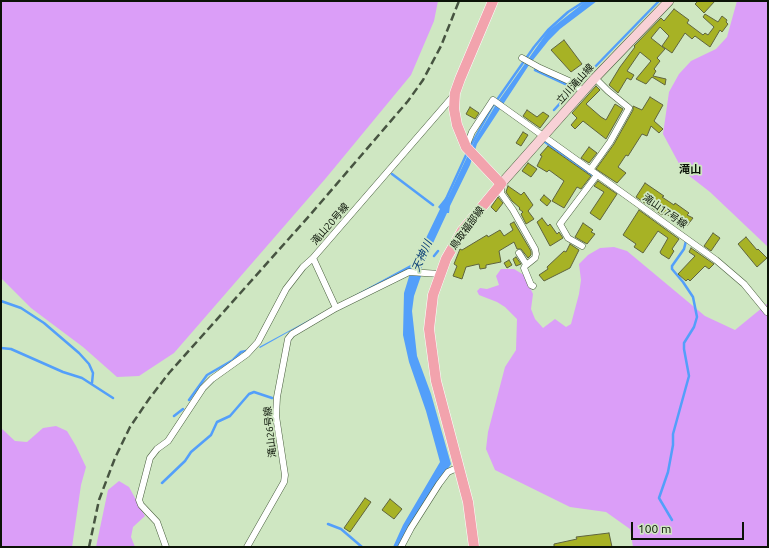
<!DOCTYPE html>
<html>
<head>
<meta charset="utf-8">
<style>
  body { margin:0 }
  #map { position:relative; width:769px; height:548px; overflow:hidden; background:#cfe7c2; font-family:Ubuntu,sans-serif }
  canvas { display:block }
  .frame { position:absolute; inset:0; border:2px solid #0b1307; pointer-events:none }
  .scale { position:absolute; left:631px; top:522px; width:113px; height:18px; box-sizing:border-box; border:2px solid #0b1307; border-top:0; padding-left:5px; font-size:12px; line-height:14px; white-space:nowrap; color:#0b1307; -webkit-text-stroke:3px #cfe7c2; paint-order:stroke }
</style>
</head>
<body>
<div id="map">
<canvas width="769" height="548"></canvas>
<div class="frame"></div>
<div class="scale">100 m</div>
</div>
<script>
const context = document.querySelector('canvas').getContext('2d');
context.lineJoin = 'round';
function paint(path, color) { context.fillStyle = color; context.fill(path, 'evenodd'); }
const toPath = rows => new Path2D(rows.map(r => 'M' + r).join(''));
function strokePath(path, color, width, dash) { context.strokeStyle = color; context.lineWidth = width; context.lineCap = dash ? 'butt' : 'round'; context.setLineDash(dash || []); context.stroke(path); }
function drawText(font, color, halo, rows, align = 'center') {
  context.font = font + ' Ubuntu,"Noto Sans JP",sans-serif'; context.lineWidth = 3.5; context.setLineDash([]); context.textBaseline = 'middle'; context.strokeStyle = halo; context.fillStyle = color; for (const [text, x, y, turn = 0] of rows) {
    context.save(); context.translate(x, y); context.rotate((+turn || 0) * Math.PI / 180); context.textAlign = isNaN(turn) ? turn : align; if (halo) context.strokeText(text, 0, 0); context.fillText(text, 0, 0); context.restore();
  }
}
paint(toPath([
  [1,1,438,1,434,21,411,75,326,178,174,353,139,376,117,377,83,347,31,308,1,278],
  [737,1,768,1,768,247,710,192,683,171,663,134,669,92,679,74,691,61,716,49,727,37],
  [614,247,627,251,705,316,735,330,768,303,768,547,633,547,630,529,606,512,570,507,495,470,486,449,488,432,505,367,516,350,517,319,505,307,497,302,479,295,477,291,480,288,487,289,499,285,496,276,501,269,514,269,524,275,533,294,531,309,535,319,543,328,555,319,566,327,571,324,579,294,581,280,579,264,588,255,600,248],
  [56,426,67,431,76,446,86,467,81,485,72,547,1,547,1,428,15,441,27,442,43,428],
  [119,481,129,487,145,516,133,527,131,537,135,547,96,547,108,490]
]), '#db9ef8');
paint(toPath([
  [586,1,597,1,560,29,549,40,529,65,477,144,470,165,450,206,449,213,447,213,421,269,421,276,414,296,412,311,417,356,431,394,451,464,399,547,393,547,403,525,440,462,426,411,409,362,403,335,404,293,411,270,317,316,260,348,259,347,414,263,440,209,438,207,446,197,448,197,475,140,495,106,548,31]
]), '#539ffa');
strokePath(toPath([
  [535,70,574,88,554,110],
  [590,72,659,1],
  [545,142,595,177],
  [470,147,492,107,534,47,548,30,568,12,585,1],
  [392,174,433,205],
  [446,199,467,153],
  [434,256,438,251],
  [1,301,21,308,44,323,79,353,89,364,93,373,92,383],
  [1,348,11,349,63,372,82,378,113,398],
  [189,400,207,375,233,360,241,352,246,351],
  [174,416,183,409],
  [162,483,185,461,191,452,211,435,217,422,230,416,249,394,254,392,272,398],
  [672,520,659,498,668,472,673,445,673,434,689,376,684,349,684,343,694,327,697,317,693,297,683,282,672,269,672,266,684,249,686,241],
  [328,524,341,529,362,547]
]), '#539ffa', 2.5);
const building = toPath([
  [698,1,715,1,704,13,695,4,698,1],
  [674,9,689,20,687,23,703,35,705,33,708,35,714,27,703,17,705,14,718,22,722,16,727,20,726,22,728,24,722,32,720,30,710,47,695,36,692,39,685,33,672,53,662,46,669,36,660,27,651,38,665,49,657,58,660,61,654,69,656,71,653,76,666,79,665,85,652,77,646,84,636,79,651,61,640,52,627,71,634,75,631,80,627,78,618,93,609,85,620,67,635,47,634,46,661,18,664,21,674,9],
  [564,40,582,64,571,72,551,50,564,40],
  [596,86,600,90,586,104,601,117,606,120,615,104,623,109,606,139,583,121,575,129,571,125,577,118,572,113,596,86],
  [650,97,663,105,654,121,663,129,659,133,651,126,647,136,642,134,628,156,626,155,618,167,626,173,617,183,596,169,614,144,633,110,633,106,642,110,650,97],
  [470,107,479,113,475,119,466,114,470,107],
  [527,110,537,117,543,112,549,116,540,128,523,116,527,110],
  [523,132,528,135,521,146,516,143,523,132],
  [548,146,591,176,581,189,577,187,564,208,552,201,564,181,549,170,547,172,537,166,542,156,540,155,548,146],
  [589,147,597,153,589,163,581,158,589,147],
  [528,163,537,169,531,177,522,171,528,163],
  [598,181,617,194,600,220,590,213,604,192,594,186,598,181],
  [645,183,664,196,662,197,674,205,675,203,689,213,687,215,693,218,686,227,684,225,683,227,664,212,662,215,636,197,645,183],
  [508,186,521,195,524,192,533,205,528,211,534,219,526,224,521,214,523,212,519,209,520,208,512,201,506,192,508,186],
  [544,195,551,201,547,206,540,200,544,195],
  [498,197,503,203,496,212,491,207,498,197],
  [639,210,679,239,672,249,674,251,669,259,661,254,660,252,668,238,658,231,643,253,634,247,636,244,623,235,639,210],
  [542,218,548,226,550,224,557,234,559,232,563,238,550,246,537,222,542,218],
  [514,222,531,251,531,255,528,258,521,249,517,249,514,242,499,251,501,262,486,265,486,268,480,269,479,264,466,267,462,279,453,276,457,266,454,264,460,249,462,250,487,235,488,237,500,230,504,236,513,230,510,224,514,222],
  [583,223,593,230,591,232,595,234,587,244,575,237,583,223],
  [713,233,720,238,711,251,704,246,713,233],
  [746,237,757,250,758,249,767,258,757,267,738,244,746,237],
  [570,244,579,250,570,268,544,281,539,275,548,269,547,267,564,251,566,252,570,244],
  [691,248,714,264,709,269,705,266,690,281,688,279,686,281,678,274,695,256,689,252,691,248],
  [516,257,521,264,516,266,513,259,516,257],
  [509,260,512,265,507,268,504,263,509,260],
  [365,498,371,502,350,532,344,528,365,498],
  [390,499,402,509,394,519,382,510,390,499],
  [609,533,612,547,554,547,554,544,577,539,576,537,609,533]
]);
paint(building, '#a7b225');
strokePath(building, '#5f643f', 1);
const street = toPath([
  [522,58,540,68,569,81,583,91],
  [466,147,472,132,493,100,716,260,744,284,767,312],
  [590,170,610,142,629,108,608,91,595,78],
  [501,184,501,193,513,210,535,249,536,254,535,258,525,266,524,268,531,285,533,286],
  [582,246,568,238,560,224,597,175],
  [519,253,526,264],
  [440,274,409,272,336,308,313,258,455,94],
  [166,547,157,522,141,505,139,500,150,458,157,449,168,441,203,388,212,379,247,354,258,342,286,289,303,267,313,258],
  [247,547,284,482,285,475,276,416,277,397,288,339,292,334,336,308],
  [401,547,411,528,439,484,448,472,459,467]
]);
const secondary = toPath([
  [501,184,595,78,669,1]
]);
const primary = toPath([
  [474,547,468,502,436,381,429,329,433,295,446,259,462,231,501,184,466,147,457,125,454,109,455,93,460,79,493,1]
]);
strokePath(street, '#4a5f3f', 7);
strokePath(secondary, '#4a5f3f', 10);
strokePath(primary, '#fff', 11);
strokePath(street, '#fff', 6);
strokePath(secondary, '#f8d1d6', 9);
strokePath(primary, '#f2a3ad', 10);
strokePath(toPath([
  [89,547,99,500,115,458,130,427,149,399,169,373,310,215,408,101,423,80,441,46,459,1]
]), '#475441', 2.5, [8, 4]);
drawText('10px', '#0b1307', '#cfe7c2', [
  ["立川滝山線",575,84,-48],
  ["滝山17号線",665,211,35],
  ["滝山20号線",330,224,-49],
  ["鳥取福部線",467,228,-54],
  ["滝山26号線",270,432,-96]
]);
drawText('bold 11px', '#0b1307', '#cfe7c2', [
  ["滝山",690,169]
]);
drawText('italic 11px', '#063c75', '#cfe7c2', [
  ["天神川",422,256,-66]
]);
</script>
</body>
</html>
